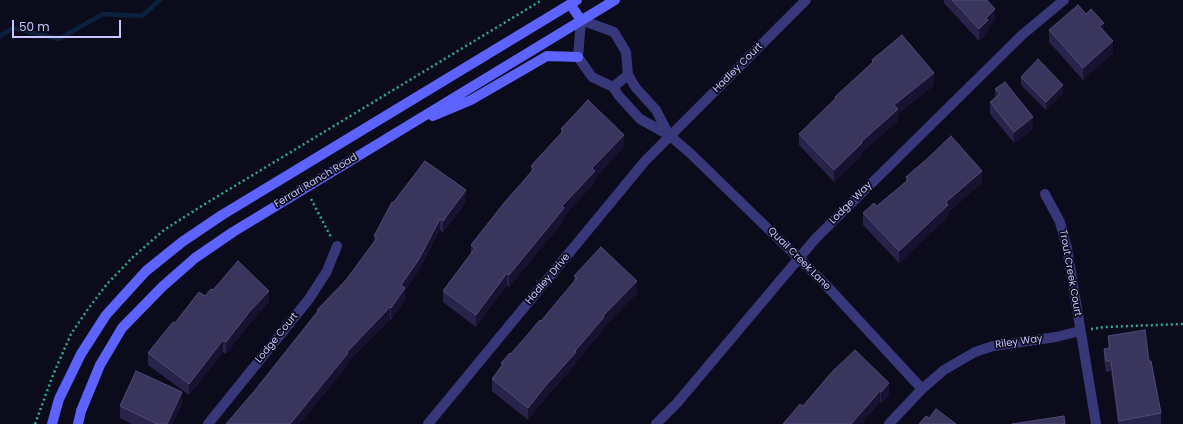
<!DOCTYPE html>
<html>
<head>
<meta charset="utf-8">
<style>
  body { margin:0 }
  #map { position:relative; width:1183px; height:424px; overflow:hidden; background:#0c0b1b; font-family:Poppins,sans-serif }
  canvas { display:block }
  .scale { position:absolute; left:12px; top:20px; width:109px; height:18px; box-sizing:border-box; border:2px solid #c8c5ff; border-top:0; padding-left:5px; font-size:12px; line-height:14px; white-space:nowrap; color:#c8c5ff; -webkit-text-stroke:3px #0c0b1b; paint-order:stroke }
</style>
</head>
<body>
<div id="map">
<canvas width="1183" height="424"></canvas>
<div class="scale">50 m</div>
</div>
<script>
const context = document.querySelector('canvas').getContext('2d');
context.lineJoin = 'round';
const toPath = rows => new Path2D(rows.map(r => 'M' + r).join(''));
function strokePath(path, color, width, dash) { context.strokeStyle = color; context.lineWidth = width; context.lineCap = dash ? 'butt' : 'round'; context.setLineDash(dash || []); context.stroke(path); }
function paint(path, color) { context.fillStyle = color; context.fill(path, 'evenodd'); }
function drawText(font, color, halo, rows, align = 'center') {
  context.font = font + ' Poppins,sans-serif'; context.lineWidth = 3.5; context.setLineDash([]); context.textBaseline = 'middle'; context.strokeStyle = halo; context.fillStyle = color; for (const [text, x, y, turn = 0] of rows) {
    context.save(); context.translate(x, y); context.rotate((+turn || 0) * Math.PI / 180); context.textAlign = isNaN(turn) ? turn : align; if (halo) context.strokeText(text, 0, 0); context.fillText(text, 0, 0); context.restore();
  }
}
strokePath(toPath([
  [0,36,13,28,59,39,103,14,142,16,160,0]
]), '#0b223f', 4.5);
strokePath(toPath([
  [311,199,331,237],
  [1091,329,1105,327,1183,324],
  [35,424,53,375,71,334,88,309,107,284,133,257,164,230,200,207,542,0]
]), '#2cac9b', 2.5, [2, 3]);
strokePath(toPath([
  [613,87,628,75],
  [669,135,656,110,636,88,628,75,626,52,614,32,581,20,578,57,592,77,613,87,619,96,640,119,669,135,690,153,825,284,922,389],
  [1045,194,1060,222,1067,248,1096,424],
  [208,424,309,299,327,271,337,246],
  [428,424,645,161,806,0],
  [656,424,677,403,816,238,1022,35,1064,0],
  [889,424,922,389,944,370,975,352,993,346,1056,337,1080,331]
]), '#36387a', 10);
strokePath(toPath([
  [570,4,581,20],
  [433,116,471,100,547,56,578,57],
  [52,424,59,399,81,354,106,315,146,271,182,242,222,215,577,0],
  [78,424,81,411,100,365,122,328,162,287,195,258,233,232,615,0]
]), '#5c63ff', 10);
paint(toPath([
  [944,0,987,0,995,21,988,27,988,32,979,41,944,3],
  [1086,14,1104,31,1113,53,1083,80,1049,42,1049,30],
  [872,60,934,85,898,114,898,121,862,152,862,155,834,182,799,145,799,134,835,99,835,97,872,63],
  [1021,77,1063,93,1046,110,1021,85],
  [995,89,1033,129,1014,143,990,114,990,102,995,98],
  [561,129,624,147,595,178,595,182,564,216,564,220,509,287,507,285,476,327,443,302,443,291,471,254,471,245,531,171,531,166,561,134],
  [906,177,982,183,948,212,948,217,899,263,863,225,863,213,877,206,906,182],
  [466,202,443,233,440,230,419,270,405,291,405,300,391,320,390,319,348,362,348,365,256,389,317,313,317,310,346,280,374,243,374,236,393,203],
  [574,276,637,293,604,327,604,329,576,362,576,364,551,392,551,391,528,420,492,391,492,379,501,367,501,363,541,321,574,282],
  [205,296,269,302,250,323,226,354,223,352,189,395,148,365,148,353,175,323],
  [1108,336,1149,361,1161,413,1161,424,1118,424,1111,371,1106,372,1104,360,1104,349,1108,349],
  [855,350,889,395,881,404,880,402,861,424,783,424,803,406],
  [182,404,172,424,132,424,120,418,120,406]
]), '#28234a');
paint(toPath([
  [995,9,995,21,988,27,988,32,979,41,979,29,986,18],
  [1104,23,1104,34,1099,26],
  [1113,41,1113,53,1083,80,1083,68],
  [934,73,934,85,898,114,898,121,862,152,862,155,834,182,834,170,894,105],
  [1063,85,1063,93,1046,110,1046,102],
  [1033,117,1033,129,1014,143,1014,132],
  [624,135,624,147,595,178,595,182,564,216,564,220,509,287,509,275,562,206,592,168],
  [982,171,982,183,948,212,948,217,899,263,899,251,946,202],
  [466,190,466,202,443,233,443,221],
  [440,219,440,230,419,270,405,291,405,300,391,320,391,308,401,285],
  [507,273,507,285,476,327,476,315],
  [637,281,637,293,604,327,604,329,576,362,576,364,551,392,551,380,603,316],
  [269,291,269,302,250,323,226,354,226,342,250,311],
  [390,307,390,319,348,362,348,365,300,424,290,424,347,352],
  [223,340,223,352,189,395,189,384],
  [551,379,551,391,528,420,528,408],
  [889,383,889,395,881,404,881,392],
  [880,391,880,402,861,424,851,424],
  [182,392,182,404,172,424,167,424]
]), '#16122f');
const building = toPath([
  [952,0,987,0,995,9,986,18,988,20,979,29,952,0],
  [1078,5,1086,14,1091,9,1104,23,1099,26,1113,41,1083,68,1049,30,1078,5],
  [902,35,934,73,894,105,898,109,861,142,862,143,834,170,799,134,836,98,835,97,873,62,872,60,902,35],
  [1038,59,1063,85,1046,102,1021,77,1038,59],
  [1005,82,1033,117,1014,132,990,102,1000,94,995,89,1005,82],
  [588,100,624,135,592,168,595,171,562,206,564,208,509,275,507,273,476,315,443,291,475,248,471,245,504,203,534,169,531,166,563,131,561,129,588,100],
  [951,136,982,171,946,202,948,205,899,251,863,213,874,203,877,206,908,180,906,177,928,158,951,136],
  [425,161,466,190,443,221,440,219,419,259,401,285,405,288,391,308,390,307,347,352,348,353,290,424,226,424,256,389,318,311,317,310,346,280,377,238,374,236,392,202,393,203,425,161],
  [601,247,637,281,603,316,604,317,575,351,576,352,551,380,551,379,528,408,492,379,503,364,501,363,510,353,511,354,540,320,541,321,577,278,574,276,601,247],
  [238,261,269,291,250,311,226,342,223,340,189,384,148,353,173,322,175,323,199,292,205,296,211,289,213,290,238,261],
  [1145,330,1149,361,1151,361,1161,413,1119,421,1111,361,1106,361,1104,349,1110,348,1108,336,1145,330],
  [855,350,889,383,881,392,880,391,851,424,783,424,800,404,803,406,831,373,855,350],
  [136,371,182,392,167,424,157,424,120,406,136,371],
  [936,409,956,424,919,424,926,416,929,418,936,409],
  [1064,416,1065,424,1012,424,1064,416]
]);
paint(building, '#39355d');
strokePath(building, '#504b76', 1);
drawText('10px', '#c8c5ff', '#0c0b1b', [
  ["Hadley Court",738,68,-45],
  ["Ferrari Ranch Road",316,181,-31],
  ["Lodge Way",851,203,-45],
  ["Quail Creek Lane",799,259,45],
  ["Trout Creek Court",1070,273,80],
  ["Hadley Drive",548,279,-50],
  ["Lodge Court",277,338,-51],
  ["Riley Way",1019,342,-8]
]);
</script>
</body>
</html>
